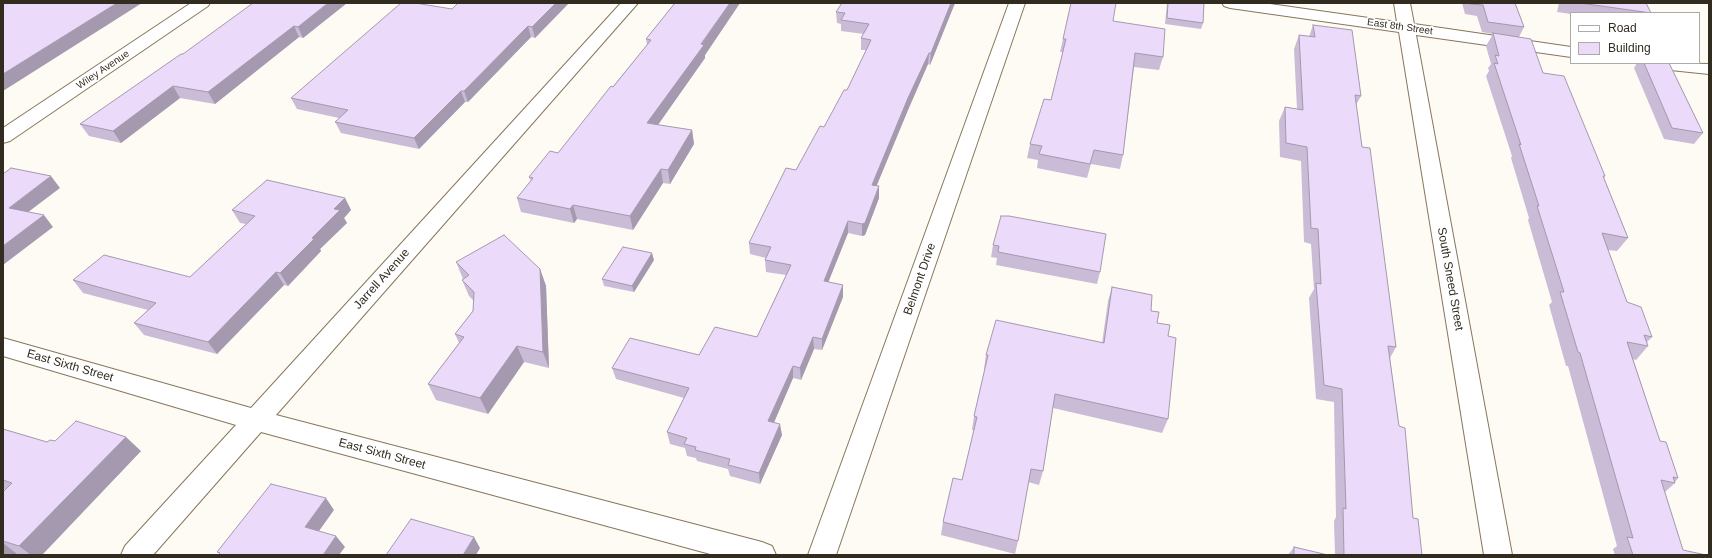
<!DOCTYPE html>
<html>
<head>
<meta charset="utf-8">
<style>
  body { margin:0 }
  #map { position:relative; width:1712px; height:558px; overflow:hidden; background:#fefbf4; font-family:Helvetica,sans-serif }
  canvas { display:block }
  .frame { position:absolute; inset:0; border:4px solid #322c20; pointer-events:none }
  .legend { position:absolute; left:1570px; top:12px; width:130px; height:52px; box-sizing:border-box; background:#fff; border:1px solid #adaba6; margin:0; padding:5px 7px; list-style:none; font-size:12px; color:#322c20 }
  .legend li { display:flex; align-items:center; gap:8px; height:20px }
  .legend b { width:20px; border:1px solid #adaba6 }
</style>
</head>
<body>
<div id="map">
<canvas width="1712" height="558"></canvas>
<div class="frame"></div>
<ul class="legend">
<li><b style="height:5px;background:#fff"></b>Road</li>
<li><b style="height:11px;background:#ebdaf9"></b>Building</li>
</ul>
</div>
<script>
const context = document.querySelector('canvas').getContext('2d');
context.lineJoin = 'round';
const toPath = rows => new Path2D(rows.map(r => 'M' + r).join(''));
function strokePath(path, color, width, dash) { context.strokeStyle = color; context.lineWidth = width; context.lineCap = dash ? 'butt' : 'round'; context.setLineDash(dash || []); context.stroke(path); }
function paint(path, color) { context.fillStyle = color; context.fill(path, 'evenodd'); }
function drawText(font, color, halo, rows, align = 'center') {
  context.font = font + ' Helvetica,sans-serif'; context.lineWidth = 3.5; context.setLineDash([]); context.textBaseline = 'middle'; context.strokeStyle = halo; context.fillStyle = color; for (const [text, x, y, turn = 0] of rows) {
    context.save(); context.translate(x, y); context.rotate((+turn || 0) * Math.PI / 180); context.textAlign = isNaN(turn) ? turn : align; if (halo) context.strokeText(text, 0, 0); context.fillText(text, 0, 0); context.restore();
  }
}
const minor = toPath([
  [191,3,210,3,208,6,10,141,3,143,3,128,191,3],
  [621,3,638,3,276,415,762,542,772,546,776,555,714,555,261,432,153,555,121,555,125,546,236,425,3,356,3,338,251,408,621,3],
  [1009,3,1025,3,836,555,808,555,1009,3],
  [1222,3,1263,3,1397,22,1394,3,1410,3,1414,24,1571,47,1571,57,1416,35,1512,555,1484,555,1399,32,1230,8,1224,6,1222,3],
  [1642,63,1709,64,1709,74,1651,68,1645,67,1642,63]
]);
strokePath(minor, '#87775b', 2);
paint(minor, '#fff');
paint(toPath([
  [347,3,303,38,299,37,215,104,180,98,121,143,89,136,80,124,183,54],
  [458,3,569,3,535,38,531,37,468,102,465,102,419,149,341,133,335,122,339,118,297,109,291,98,452,9],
  [675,3,740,3,705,55,705,58,658,125,692,130,694,144,670,184,663,183,633,230,577,219,574,223,521,212,517,198,531,181,529,177,558,153,647,45,646,39],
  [955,3,930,65,928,64,908,110,876,186,879,186,879,198,865,235,862,236,848,233,828,282,843,285,843,297,822,350,814,349,801,380,793,378,774,422,782,435,760,484,730,476,728,469,697,461,696,458,687,456,685,448,670,444,667,432,684,398,616,379,612,368,699,355,757,337,786,275,766,272,765,260,766,258,750,254,749,243,824,127,847,90,866,50,861,50,861,38,864,34,841,31,841,24,837,23,836,12],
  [1167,3,1204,3,1203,23,1201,29,1165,24],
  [1462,3,1515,3,1524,27,1519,37,1543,73,1605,176,1604,178,1628,238,1617,251,1608,250,1627,302,1652,337,1647,342,1648,346,1636,360,1633,359,1660,441,1678,478,1675,482,1675,483,1665,492,1683,550,1706,555,1615,555,1613,549,1617,546,1568,366,1566,366,1549,305,1552,302,1528,220,1529,218,1511,158,1512,156,1486,76,1489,71,1488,68,1491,64,1486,46,1493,34,1482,32,1477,16,1465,14],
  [1559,3,1646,3,1651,13,1571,13,1571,14,1557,12],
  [1113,21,1163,57,1159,70,1134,67,1123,155,1120,169,1091,164,1087,178,1037,168,1038,160,1027,158,1030,144,1051,100,1063,52,1060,52,1063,39],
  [1313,25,1361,96,1356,105,1362,147,1396,347,1390,358,1399,426,1413,518,1422,555,1335,555,1334,521,1336,517,1334,402,1316,399,1309,298,1314,289,1311,244,1304,242,1301,161,1280,157,1279,121,1285,107,1297,109,1294,49,1299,35,1309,37],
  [1637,63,1669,63,1703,133,1694,144,1664,139,1634,68],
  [345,198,351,210,344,218,347,223,320,249,321,251,288,286,284,285,217,354,144,335,134,323,148,310,83,293,73,280,190,277,246,224,240,223,232,210],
  [993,245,1100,272,1097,284,996,265,997,258,991,257],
  [654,260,634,292,604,286,602,279],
  [456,262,540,269,546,286,549,368,524,362,488,414,436,400,428,384,459,343,455,334,473,311,474,301,469,296,462,280,463,279],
  [1112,287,1151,311,1157,323,1168,336,1168,419,1162,433,1053,408,1043,471,1039,485,1028,482,1018,541,1015,554,941,535,943,522,962,480,974,430,972,430,974,416,985,369,984,369,986,355,1102,343,1108,301],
  [3,429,47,442,55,441,141,451,42,555,21,555,17,554,3,555,3,492,5,489,3,489],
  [1294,547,1328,555,1288,555]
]), '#cabbd6');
paint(toPath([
  [117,3,142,3,3,91,3,74],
  [328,3,347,3,303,38,298,27],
  [556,3,569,3,535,38,532,27],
  [730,3,740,3,705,55,705,58,650,136,647,123],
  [951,3,955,3,930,65,931,53],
  [294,26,299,37,215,104,208,92],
  [528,26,531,37,468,102,464,91],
  [929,53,928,64,908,110,872,197,872,185,908,98],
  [173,86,180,98,121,143,113,131],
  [461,91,465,102,419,149,414,138],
  [692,130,694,144,670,184,668,170],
  [661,169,663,183,633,230,630,216],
  [51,176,60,188,19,219,9,208],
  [879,186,879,198,865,235,862,236,862,224],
  [345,198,351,210,344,218,347,223,320,249,321,251,288,286,280,273,312,238,334,209],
  [573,205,577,219,574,223,570,209],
  [44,215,53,227,3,265,3,246],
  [848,221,848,233,824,293,824,281],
  [652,253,654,260,634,292,632,286],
  [540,269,546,286,549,368,543,352],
  [276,272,284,285,217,354,208,342],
  [843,285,843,297,822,350,822,339],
  [813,337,814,349,801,380,800,368],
  [517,346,524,362,488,414,480,398],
  [793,366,793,378,770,432,768,421],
  [780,424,782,435,760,484,759,473],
  [126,437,141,451,42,555,31,555,19,546],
  [326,498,334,510,314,538,305,527],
  [336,536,345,547,339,555,323,555],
  [474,537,480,548,476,555,463,555],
  [3,543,17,554,15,555,3,555]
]), '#a499ae');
const building = toPath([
  [3,3,117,3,3,74,3,3],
  [253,3,328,3,298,27,294,26,208,92,173,86,113,131,80,124,181,54,183,54,253,3],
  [401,3,415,3,452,9,458,3,556,3,532,27,528,26,464,91,461,91,414,138,335,122,348,110,291,98,401,3],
  [675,3,730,3,701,44,704,45,647,123,692,130,668,170,661,169,630,216,573,205,570,209,517,198,533,178,529,177,550,151,558,153,611,86,613,87,651,40,646,39,675,3],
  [842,3,951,3,931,53,929,53,908,98,872,185,879,186,865,223,862,224,848,221,824,281,843,285,822,339,813,337,800,368,793,366,768,421,780,424,759,473,728,465,730,459,695,450,696,447,684,444,687,438,667,432,689,388,612,368,630,338,699,355,715,327,757,337,791,265,765,260,771,247,749,243,786,168,796,170,820,126,824,127,844,90,847,90,871,40,861,38,869,24,841,20,845,13,836,12,842,3],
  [1071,3,1116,3,1113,21,1165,29,1163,57,1135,53,1123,155,1094,150,1090,164,1039,154,1042,146,1030,144,1044,99,1051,100,1066,39,1063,39,1071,3],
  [1168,3,1204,3,1203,23,1167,18,1168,3],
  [1470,3,1515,3,1524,27,1488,22,1483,5,1470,4,1470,3],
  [1580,3,1646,3,1651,13,1580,3],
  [1313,25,1352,30,1361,96,1355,95,1362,147,1370,148,1396,347,1388,346,1399,426,1405,428,1413,518,1418,519,1422,555,1344,555,1343,508,1346,509,1342,389,1324,385,1316,283,1321,284,1318,229,1311,228,1307,147,1286,143,1285,107,1303,110,1299,35,1315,37,1313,25],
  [1493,33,1531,39,1543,73,1564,76,1605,176,1603,176,1628,238,1602,233,1627,302,1641,307,1652,337,1644,335,1648,346,1627,342,1660,441,1666,442,1678,478,1673,477,1675,483,1661,480,1683,550,1706,555,1633,555,1627,537,1633,538,1580,353,1578,352,1560,292,1564,292,1537,206,1539,206,1519,144,1521,145,1494,63,1498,64,1495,55,1499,56,1493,33],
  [1644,63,1669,63,1703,133,1672,128,1644,63],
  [11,168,51,176,9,208,44,215,3,246,3,174,11,168],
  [267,180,345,198,334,209,340,210,312,238,314,239,280,273,276,272,208,342,134,323,156,303,73,280,104,255,190,277,255,216,232,210,267,180],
  [1001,216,1009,216,1106,234,1100,272,998,252,999,246,993,245,1001,216],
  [504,235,540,269,543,352,517,346,480,398,428,384,464,337,455,334,473,311,474,292,462,280,469,275,456,262,504,235],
  [623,247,652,253,632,286,602,279,623,247],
  [1112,287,1152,295,1151,311,1159,312,1157,323,1170,325,1168,336,1176,338,1168,419,1055,394,1043,471,1031,469,1018,541,943,522,953,478,962,480,977,417,974,416,988,355,986,355,996,320,1104,343,1112,287],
  [76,421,126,437,19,546,3,541,3,492,12,483,3,480,3,429,47,442,50,440,55,441,76,421],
  [271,484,326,498,305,527,336,536,323,555,218,555,220,553,217,552,271,484],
  [411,519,474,537,463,555,386,555,411,519],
  [1294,547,1328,555,1294,555,1294,547]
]);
paint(building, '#ebdaf9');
strokePath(building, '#a499ae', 1);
drawText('10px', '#322c20', '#fff', [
  ["East 8th Street",1400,27,8],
  ["Wiley Avenue",103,70,-34]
]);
drawText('12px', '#322c20', '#fff', [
  ["Jarrell Avenue",382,279,-48],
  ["Belmont Drive",920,279,-71],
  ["South Sneed Street",1450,279,80],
  ["East Sixth Street",70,366,16],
  ["East Sixth Street",382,454,15]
]);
</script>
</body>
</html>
